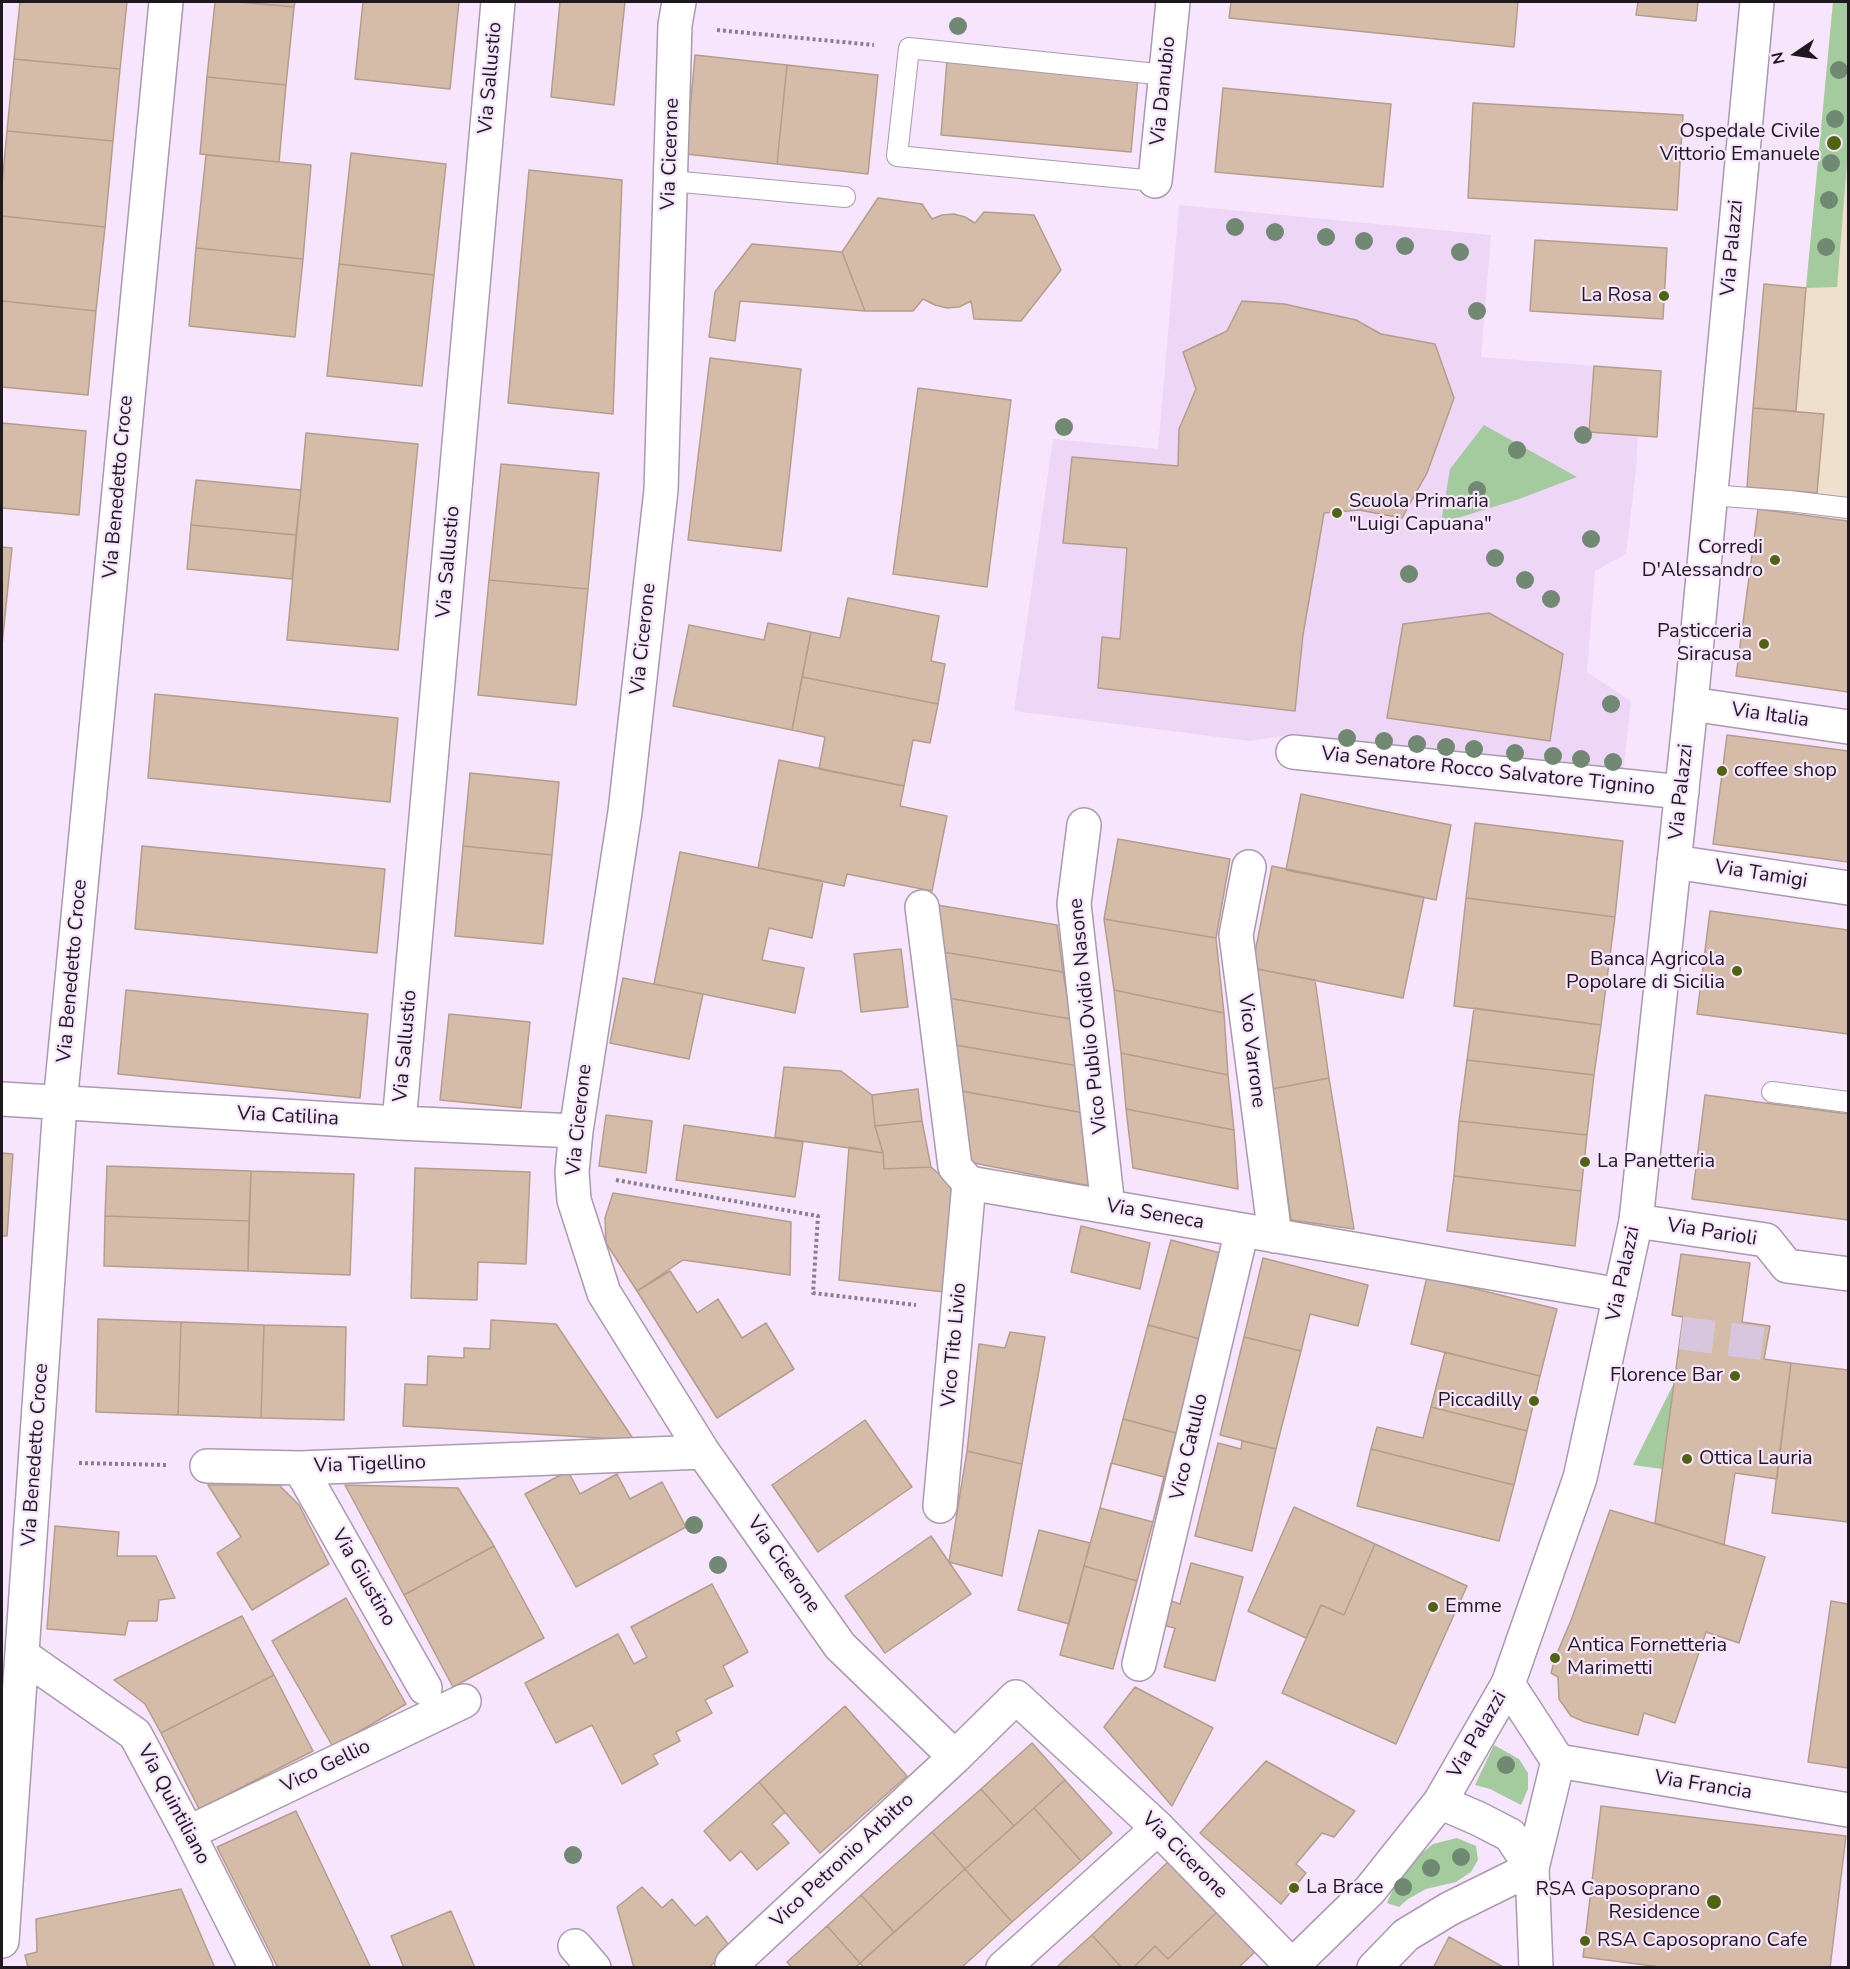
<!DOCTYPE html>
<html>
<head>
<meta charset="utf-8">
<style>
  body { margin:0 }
  #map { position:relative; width:1850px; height:1969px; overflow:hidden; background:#f7e5fe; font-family:"Nunito Sans",sans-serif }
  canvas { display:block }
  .frame { position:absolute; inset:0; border:3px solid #1f1821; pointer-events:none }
  .north { position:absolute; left:1766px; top:24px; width:60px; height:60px; -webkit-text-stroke:4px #f7e5fe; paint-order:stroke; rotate:257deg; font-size:16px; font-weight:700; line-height:24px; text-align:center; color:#1f1821 }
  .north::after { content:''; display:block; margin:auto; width:21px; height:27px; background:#1f1821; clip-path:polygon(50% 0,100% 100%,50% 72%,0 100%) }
</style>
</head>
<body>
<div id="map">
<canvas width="1850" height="1969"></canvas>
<div class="frame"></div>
<div class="north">N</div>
</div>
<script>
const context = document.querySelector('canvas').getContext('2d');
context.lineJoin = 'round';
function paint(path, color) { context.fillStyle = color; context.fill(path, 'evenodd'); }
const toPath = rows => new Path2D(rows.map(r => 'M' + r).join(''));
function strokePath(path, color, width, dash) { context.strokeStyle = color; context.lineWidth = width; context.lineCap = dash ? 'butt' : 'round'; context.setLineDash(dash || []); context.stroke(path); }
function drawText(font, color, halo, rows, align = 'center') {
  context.font = font + ' "Nunito Sans",sans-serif'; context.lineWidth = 4.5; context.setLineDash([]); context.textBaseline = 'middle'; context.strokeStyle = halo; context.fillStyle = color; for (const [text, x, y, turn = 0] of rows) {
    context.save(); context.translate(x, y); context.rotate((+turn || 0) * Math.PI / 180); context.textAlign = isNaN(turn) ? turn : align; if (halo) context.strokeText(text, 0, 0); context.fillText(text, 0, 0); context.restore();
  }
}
paint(toPath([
  [1179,205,1491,235,1481,357,1661,371,1657,437,1638,436,1636,471,1626,554,1595,571,1587,672,1631,701,1623,773,1296,734,1250,741,1014,711,1053,439,1158,449]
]), '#eed7f6');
paint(toPath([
  [1833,2,1848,2,1848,497,1747,487,1764,284,1806,287]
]), '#efe0cd');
paint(toPath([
  [1833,2,1848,2,1848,151,1837,287,1806,288],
  [1484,425,1577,477,1519,499,1441,523,1450,469],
  [1675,1381,1662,1469,1633,1465],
  [1494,1745,1519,1759,1528,1773,1528,1789,1521,1805,1490,1789,1475,1785],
  [1457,1838,1476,1846,1478,1860,1471,1872,1456,1882,1426,1889,1408,1899,1399,1907,1387,1903,1395,1885,1416,1858,1433,1844]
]), '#a3cb9d');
const building = toPath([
  [20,2,127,2,120,69,14,59,20,2],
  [215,2,240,2,294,7,286,85,207,77,215,2],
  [240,2,295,2,294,7,240,2],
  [363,2,459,2,450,89,355,79,363,2],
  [560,2,625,2,614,105,551,97,560,2],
  [1231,2,1518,2,1514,47,1229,18,1231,2],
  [1638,2,1698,2,1696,21,1636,15,1638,2],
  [695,55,787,65,777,164,686,154,695,55],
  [14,59,120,69,113,141,7,131,14,59],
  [947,60,1138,77,1131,152,941,135,947,60],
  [787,65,878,75,868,174,777,164,787,65],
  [207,77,286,85,279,162,200,154,207,77],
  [1223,88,1391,104,1383,187,1215,172,1223,88],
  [1473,103,1683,115,1677,210,1468,198,1473,103],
  [7,131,113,141,105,227,2,216,2,185,7,131],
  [351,153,446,164,434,275,339,264,351,153],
  [206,155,311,165,303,259,196,248,206,155],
  [529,170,622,180,613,414,508,403,529,170],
  [878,198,922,204,932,219,942,215,954,214,965,217,975,223,984,212,1034,215,1061,270,1021,321,974,319,971,301,959,307,947,308,935,305,923,299,913,311,865,311,842,252,878,198],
  [2,216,105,227,96,311,2,301,2,216],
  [1535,240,1667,248,1663,319,1530,311,1535,240],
  [752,244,842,252,865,311,740,301,735,341,709,337,715,292,752,244],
  [196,248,303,259,295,337,189,326,196,248],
  [339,264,434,275,422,386,327,376,339,264],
  [1764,284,1806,288,1796,411,1753,408,1764,284],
  [2,301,96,311,88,395,2,387,2,301],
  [1242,301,1284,304,1356,320,1381,334,1435,344,1454,398,1427,473,1402,518,1359,510,1324,513,1303,635,1295,711,1098,688,1102,637,1120,639,1127,548,1063,543,1072,457,1178,466,1179,429,1196,389,1183,352,1227,331,1242,301],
  [710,358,801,369,781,551,688,540,710,358],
  [1594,366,1661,371,1657,437,1589,432,1594,366],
  [918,388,1011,400,987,587,893,574,918,388],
  [1753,408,1824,414,1817,493,1747,487,1753,408],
  [2,423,86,431,79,515,2,508,2,423],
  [306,433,418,444,398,650,287,640,306,433],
  [501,464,599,473,588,589,489,580,501,464],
  [196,480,301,490,296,535,191,525,196,480],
  [1758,509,1848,521,1848,692,1736,676,1758,509],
  [191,525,296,535,292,579,187,569,191,525],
  [2,547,12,548,2,645,2,547],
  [489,580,588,589,576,705,478,695,489,580],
  [848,598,939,616,931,661,945,664,938,704,802,677,811,632,840,638,848,598],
  [1489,613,1563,654,1550,741,1387,718,1403,624,1489,613],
  [768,623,811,632,792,730,673,706,689,625,764,640,768,623],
  [802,677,938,704,930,743,913,740,904,786,819,769,825,737,792,730,802,677],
  [155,694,398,718,390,802,148,778,155,694],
  [1727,735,1848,751,1848,862,1713,844,1727,735],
  [779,760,904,786,900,806,947,816,932,891,847,874,844,886,758,868,779,760],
  [470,773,559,782,552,855,463,846,470,773],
  [1301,794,1451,825,1436,900,1286,870,1301,794],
  [1475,823,1623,841,1615,917,1466,898,1475,823],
  [1118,839,1230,859,1216,938,1104,919,1118,839],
  [142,846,385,869,377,953,135,929,142,846],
  [463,846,552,855,543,944,455,936,463,846],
  [680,852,823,881,812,938,769,928,762,960,804,968,795,1013,654,984,680,852],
  [1272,866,1424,897,1403,998,1252,968,1272,866],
  [1466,898,1615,917,1601,1025,1454,1006,1466,898],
  [937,905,1057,925,1063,972,943,952,937,905],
  [1710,911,1848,930,1848,1034,1697,1014,1710,911],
  [1104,919,1216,938,1224,1013,1114,990,1104,919],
  [901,949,908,1007,861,1012,854,954,901,949],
  [943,952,1063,972,1071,1019,948,998,943,952],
  [1252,968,1315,980,1329,1078,1272,1089,1252,968],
  [623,978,703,994,689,1059,610,1043,623,978],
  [126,990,368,1014,360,1098,118,1074,126,990],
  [1114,990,1224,1013,1228,1075,1121,1053,1114,990],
  [948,998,1071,1019,1078,1066,955,1045,948,998],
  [1474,1008,1601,1025,1594,1075,1467,1060,1474,1008],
  [449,1014,530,1022,521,1108,440,1100,449,1014],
  [955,1045,1078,1066,1084,1113,961,1091,955,1045],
  [1121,1053,1228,1075,1234,1130,1126,1109,1121,1053],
  [1467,1060,1594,1075,1587,1135,1459,1121,1467,1060],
  [784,1067,841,1071,872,1095,875,1126,883,1153,775,1137,784,1067],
  [1329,1078,1354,1229,1291,1220,1272,1089,1329,1078],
  [918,1089,922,1121,875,1126,872,1095,918,1089],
  [961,1091,1084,1113,1095,1187,969,1162,961,1091],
  [1705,1095,1848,1114,1848,1220,1692,1199,1705,1095],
  [1126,1109,1234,1130,1238,1189,1133,1168,1126,1109],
  [606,1115,652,1121,646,1173,599,1166,606,1115],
  [922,1121,931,1167,884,1169,883,1153,875,1126,922,1121],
  [1459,1121,1587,1135,1581,1191,1454,1176,1459,1121],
  [684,1125,803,1142,795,1197,676,1180,684,1125],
  [849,1147,883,1153,884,1169,931,1167,955,1188,944,1292,839,1280,849,1147],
  [2,1153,13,1154,7,1236,2,1236,2,1153],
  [107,1166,251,1171,249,1221,105,1216,107,1166],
  [415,1168,530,1172,526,1264,478,1262,477,1300,411,1298,415,1168],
  [251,1171,354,1174,350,1275,248,1271,251,1171],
  [1454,1176,1581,1191,1575,1246,1447,1231,1454,1176],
  [613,1193,791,1222,790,1275,683,1260,637,1291,606,1243,605,1218,613,1193],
  [105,1216,249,1221,248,1271,104,1266,105,1216],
  [1081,1226,1150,1243,1140,1289,1071,1272,1081,1226],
  [1171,1240,1224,1254,1200,1339,1148,1325,1171,1240],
  [1681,1254,1750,1263,1742,1322,1770,1326,1764,1359,1791,1363,1777,1479,1735,1473,1724,1545,1655,1523,1683,1317,1672,1315,1681,1254],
  [1263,1258,1368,1285,1358,1326,1310,1314,1301,1351,1244,1337,1263,1258],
  [670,1271,697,1313,718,1299,742,1338,766,1323,794,1369,717,1418,637,1291,670,1271],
  [1427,1277,1557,1309,1540,1376,1411,1344,1427,1277],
  [98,1319,181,1322,178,1415,96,1412,98,1319],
  [491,1320,556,1324,634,1440,403,1426,405,1384,427,1385,428,1356,464,1358,464,1348,490,1349,491,1320],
  [181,1322,264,1325,261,1418,178,1415,181,1322],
  [264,1325,346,1327,344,1420,261,1418,264,1325],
  [1148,1325,1200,1339,1176,1433,1123,1419,1148,1325],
  [1010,1332,1045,1337,1022,1464,967,1451,979,1344,1005,1348,1010,1332],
  [1244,1337,1301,1351,1276,1449,1220,1435,1244,1337],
  [1445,1352,1540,1376,1527,1431,1431,1407,1445,1352],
  [1791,1363,1848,1370,1848,1522,1772,1513,1791,1363],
  [1431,1407,1527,1431,1514,1485,1371,1449,1377,1427,1423,1438,1431,1407],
  [1123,1419,1176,1433,1153,1522,1100,1508,1123,1419],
  [865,1420,912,1487,818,1552,772,1485,865,1420],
  [1242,1441,1276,1449,1252,1551,1195,1536,1218,1443,1241,1449,1242,1441],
  [1371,1449,1514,1485,1499,1541,1357,1506,1371,1449],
  [967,1451,1022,1464,1002,1576,949,1562,967,1451],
  [1111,1463,1164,1477,1153,1522,1100,1508,1111,1463],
  [568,1471,580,1494,617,1474,630,1499,662,1482,686,1527,576,1587,525,1494,568,1471],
  [208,1485,279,1485,299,1505,329,1564,252,1610,217,1553,241,1537,208,1485],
  [345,1485,458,1488,494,1546,404,1595,345,1485],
  [1294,1507,1375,1544,1344,1615,1321,1605,1306,1638,1248,1611,1294,1507],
  [1100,1508,1153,1522,1137,1581,1084,1566,1100,1508],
  [1610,1510,1765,1557,1739,1643,1706,1632,1675,1723,1644,1713,1638,1735,1585,1722,1571,1716,1559,1699,1558,1677,1551,1673,1555,1658,1572,1618,1610,1510],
  [55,1526,119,1532,117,1556,156,1556,175,1598,159,1600,157,1621,128,1621,125,1635,47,1629,55,1526],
  [1039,1530,1090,1543,1069,1624,1018,1610,1039,1530],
  [931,1536,971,1594,885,1653,845,1596,931,1536],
  [1375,1544,1467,1586,1396,1744,1282,1693,1321,1605,1344,1615,1375,1544],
  [494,1546,544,1638,453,1687,404,1595,494,1546],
  [1191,1563,1243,1577,1215,1681,1164,1667,1175,1628,1162,1625,1168,1600,1180,1604,1191,1563],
  [1084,1566,1137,1581,1113,1669,1060,1655,1084,1566],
  [712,1584,748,1652,723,1666,733,1686,705,1700,712,1713,676,1732,680,1741,653,1755,658,1764,622,1784,592,1725,556,1743,525,1683,618,1634,634,1664,647,1657,631,1627,712,1584],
  [346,1598,406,1704,333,1747,272,1641,346,1598],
  [1831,1601,1848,1604,1848,1768,1808,1762,1831,1601],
  [242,1616,274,1675,161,1733,145,1704,114,1680,242,1616],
  [274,1675,313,1751,199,1809,161,1733,274,1675],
  [1135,1687,1213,1728,1172,1806,1104,1727,1135,1687],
  [845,1706,907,1776,820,1853,759,1782,845,1706],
  [1032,1743,1065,1780,1014,1826,981,1789,1032,1743],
  [1266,1761,1355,1811,1334,1837,1322,1833,1296,1864,1306,1873,1281,1904,1200,1833,1266,1761],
  [1065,1780,1112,1833,1081,1861,1034,1808,1065,1780],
  [759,1782,785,1812,772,1824,789,1843,757,1870,741,1851,730,1861,704,1831,759,1782],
  [981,1789,1014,1826,965,1869,932,1832,981,1789],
  [1601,1806,1846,1836,1830,1968,1668,1968,1583,1957,1601,1806],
  [1034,1808,1081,1861,1012,1922,965,1869,1034,1808],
  [296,1811,371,1968,278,1968,217,1847,296,1811],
  [932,1832,965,1869,894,1932,861,1895,932,1832],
  [1170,1860,1219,1910,1168,1959,1155,1946,1133,1968,1122,1968,1092,1935,1170,1860],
  [965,1869,1012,1922,961,1968,864,1968,860,1963,965,1869],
  [642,1887,662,1908,672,1899,695,1926,707,1916,731,1948,708,1968,634,1968,617,1907,642,1887],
  [181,1889,215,1968,28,1968,25,1955,37,1952,36,1919,181,1889],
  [861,1895,894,1932,860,1963,827,1926,861,1895],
  [1219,1910,1257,1950,1238,1968,1133,1968,1155,1946,1168,1959,1219,1910],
  [451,1911,475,1968,404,1968,391,1936,451,1911],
  [827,1926,860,1963,855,1968,792,1968,787,1962,827,1926],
  [1092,1935,1122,1968,1056,1968,1061,1963,1092,1935],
  [1449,1937,1505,1968,1433,1968,1449,1937]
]);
paint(building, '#d4bca9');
strokePath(building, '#b59d8b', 1.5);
strokePath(toPath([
  [1681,1333,1766,1344]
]), '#d7c6dd', 33, [33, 16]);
const lane = toPath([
  [671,181,845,197],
  [1155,181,897,156,909,48,1166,75],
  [1711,495,1789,501,1848,508],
  [1772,1092,1848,1102]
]);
const street = toPath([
  [679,2,675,25,661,490,625,812,576,1131,572,1172,574,1200,604,1293,703,1452,840,1646,955,1757],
  [1155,181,1173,2],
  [1691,704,1848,727],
  [1293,752,1682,792],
  [1084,825,1074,904,1108,1207],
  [1674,862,1848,888],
  [1249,867,1236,935,1275,1236],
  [922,907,955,1167,969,1183,1620,1295],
  [2,1099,399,1123,576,1131],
  [399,1123,498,2],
  [1636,1221,1766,1240,1787,1266,1848,1274],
  [207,1466,300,1468,703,1452],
  [300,1468,425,1688],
  [940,1506,969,1183],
  [22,1655,135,1734,188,1833,256,1968],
  [1139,1664,1242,1230],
  [1558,1761,1848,1810],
  [1440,1802,1479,1819,1510,1835,1532,1868,1536,1968],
  [188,1833,464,1701],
  [2,1941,60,1104,166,2],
  [575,1946,594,1968],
  [732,1964,955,1757,1016,1697,1158,1828,1294,1968],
  [1003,1968,1158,1828],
  [1374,1968,1406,1935,1449,1909,1532,1868,1558,1761,1508,1684]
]);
const secondary = toPath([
  [1290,1968,1370,1890,1440,1802,1508,1684,1580,1478,1636,1221,1691,704,1757,2]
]);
strokePath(lane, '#aa99af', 22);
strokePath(street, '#aa99af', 36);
strokePath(secondary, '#aa99af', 36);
strokePath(toPath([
  [717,30,874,45],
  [616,1180,818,1216,813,1293,916,1305],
  [79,1463,167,1465]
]), '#8b7e8f', 4, [3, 3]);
strokePath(lane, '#fff', 20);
strokePath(street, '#fff', 33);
strokePath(secondary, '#fff', 33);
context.fillStyle = '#718972';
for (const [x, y] of [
  [958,26],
  [1839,70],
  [1835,119],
  [1831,163],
  [1829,200],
  [1235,227],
  [1275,232],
  [1326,237],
  [1364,241],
  [1405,246],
  [1826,247],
  [1460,252],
  [1477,311],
  [1064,427],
  [1583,435],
  [1517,450],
  [1477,490],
  [1591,539],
  [1495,558],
  [1409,574],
  [1525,580],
  [1551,599],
  [1611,704],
  [1347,738],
  [1384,741],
  [1417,744],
  [1446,747],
  [1474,749],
  [1515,753],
  [1553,756],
  [1581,759],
  [1613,762],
  [694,1525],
  [718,1565],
  [1506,1765],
  [573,1855],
  [1461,1857],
  [1431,1868],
  [1403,1887]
]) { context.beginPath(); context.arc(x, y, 9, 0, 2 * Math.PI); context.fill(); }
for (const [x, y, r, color] of [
  [1834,143,8,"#4f6411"],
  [1664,296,6,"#4f6411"],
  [1337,513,6,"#4f6411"],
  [1775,560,6,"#4f6411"],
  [1764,644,6,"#4f6411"],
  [1722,771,6,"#4f6411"],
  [1737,971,6,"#4f6411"],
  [1585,1162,6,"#4f6411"],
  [1735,1376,6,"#4f6411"],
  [1534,1401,6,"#4f6411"],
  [1687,1459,6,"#4f6411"],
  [1433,1607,6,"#4f6411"],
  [1555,1658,6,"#4f6411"],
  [1294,1888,6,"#4f6411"],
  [1714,1902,8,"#4f6411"],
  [1585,1941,6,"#4f6411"]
]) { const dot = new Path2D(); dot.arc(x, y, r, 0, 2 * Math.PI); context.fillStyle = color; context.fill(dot); strokePath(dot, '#f7e5fe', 2); }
drawText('20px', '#1f1821', '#f7e5fe', [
  ["Via Sallustio",491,78,-85],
  ["Via Danubio",1164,91,-84],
  ["Via Cicerone",671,154,-88],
  ["Via Palazzi",1733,248,-85],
  ["Via Benedetto Croce",119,487,-85],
  ["Via Sallustio",449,562,-85],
  ["Via Cicerone",644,639,-84],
  ["Via Italia",1770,716,8],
  ["Via Senatore Rocco Salvatore Tignino",1488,772,6],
  ["Via Palazzi",1682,792,-84],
  ["Via Tamigi",1761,875,9],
  ["Via Benedetto Croce",73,971,-85],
  ["Vico Publio Ovidio Nasone",1089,1016,-96],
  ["Via Sallustio",406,1046,-85],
  ["Vico Varrone",1251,1051,83],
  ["Via Catilina",288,1117,3],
  ["Via Cicerone",580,1120,-84],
  ["Via Seneca",1155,1215,10],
  ["Via Parioli",1712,1233,9],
  ["Via Palazzi",1624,1274,-78],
  ["Vico Tito Livio",955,1345,-85],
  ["Vico Catullo",1190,1447,-77],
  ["Via Benedetto Croce",36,1455,-86],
  ["Via Tigellino",370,1465,-2],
  ["Via Cicerone",783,1565,55],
  ["Via Giustino",363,1578,60],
  ["Via Palazzi",1478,1735,-60],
  ["Vico Gellio",326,1767,-26],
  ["Via Francia",1703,1786,9],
  ["Via Quintiliano",173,1805,62],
  ["Via Cicerone",1184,1856,45],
  ["Vico Petronio Arbitro",843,1861,-43]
]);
drawText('20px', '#1f1821', '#f7e5fe', [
  ["Ospedale Civile",1820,132],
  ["Vittorio Emanuele",1820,155],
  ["La Rosa",1652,296],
  ["Scuola Primaria",1349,502,"left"],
  ["\"Luigi Capuana\"",1349,525,"left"],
  ["Corredi",1763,548],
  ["D'Alessandro",1763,571],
  ["Pasticceria",1752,632],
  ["Siracusa",1752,655],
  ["coffee shop",1734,771,"left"],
  ["Banca Agricola",1725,960],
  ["Popolare di Sicilia",1725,983],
  ["La Panetteria",1597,1162,"left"],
  ["Florence Bar",1723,1376],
  ["Piccadilly",1522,1401],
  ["Ottica Lauria",1699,1459,"left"],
  ["Emme",1445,1607,"left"],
  ["Antica Fornetteria",1567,1646,"left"],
  ["Marimetti",1567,1669,"left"],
  ["La Brace",1306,1888,"left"],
  ["RSA Caposoprano",1700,1890],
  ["Residence",1700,1913],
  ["RSA Caposoprano Cafe",1597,1941,"left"]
], 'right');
</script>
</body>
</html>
